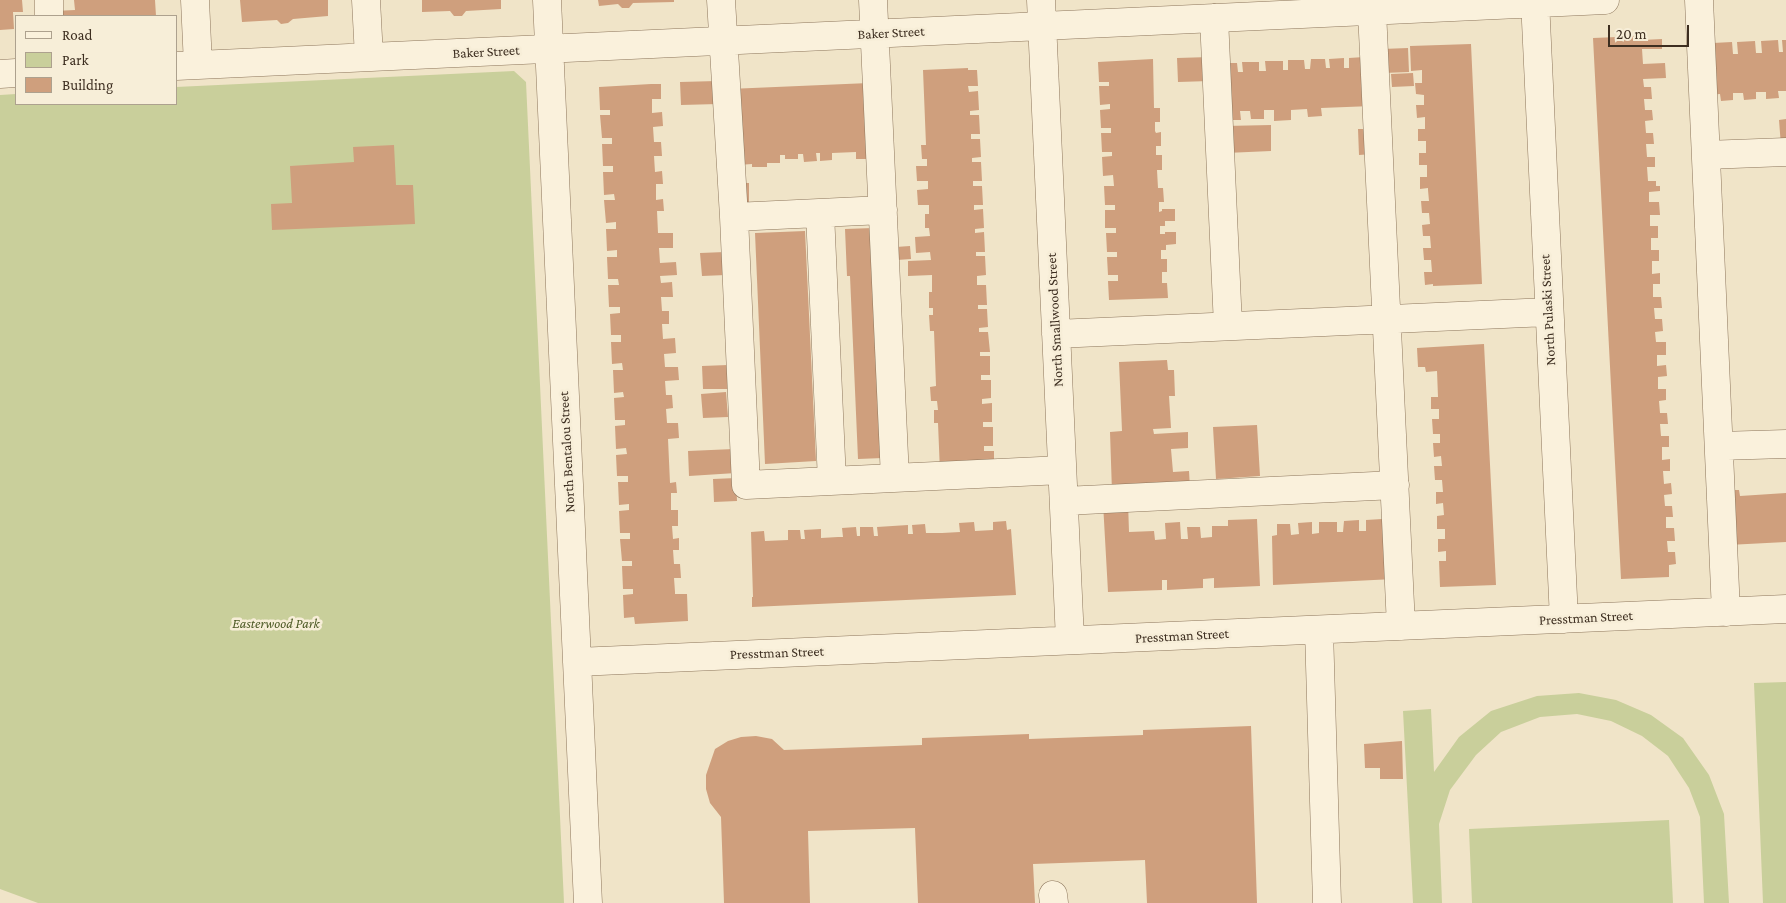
<!DOCTYPE html>
<html>
<head>
<meta charset="utf-8">
<style>
  body { margin:0 }
  #map { position:relative; width:1786px; height:903px; overflow:hidden; background:#f0e4c8; font-family:"Crimson Pro",serif }
  canvas { display:block }
  .legend { position:absolute; left:15px; top:15px; width:162px; height:90px; box-sizing:border-box; background:#f7eed8; border:1px solid #ada18e; margin:0; padding:6px 9px; list-style:none; font-size:15px; color:#3d2e20 }
  .legend li { display:flex; align-items:center; gap:10px; height:25px }
  .legend b { width:25px; border:1px solid #ada18e }
  .scale { position:absolute; left:1608px; top:25px; width:81px; height:22px; box-sizing:border-box; border:2px solid #3d2e20; border-top:0; padding-left:6px; font-size:15px; line-height:18px; white-space:nowrap; color:#3d2e20; -webkit-text-stroke:4px #f7eed8; paint-order:stroke }
</style>
</head>
<body>
<div id="map">
<canvas width="1786" height="903"></canvas>
<ul class="legend">
<li><b style="height:6px;background:#faf1dc"></b>Road</li>
<li><b style="height:14px;background:#c9cf9b"></b>Park</li>
<li><b style="height:14px;background:#cf9f7d"></b>Building</li>
</ul>
<div class="scale">20 m</div>
</div>
<script>
const context = document.querySelector('canvas').getContext('2d');
context.lineJoin = 'round';
function paint(path, color) { context.fillStyle = color; context.fill(path, 'evenodd'); }
const toPath = rows => new Path2D(rows.map(r => 'M' + r).join(''));
function strokePath(path, color, width, dash) { context.strokeStyle = color; context.lineWidth = width; context.lineCap = dash ? 'butt' : 'round'; context.setLineDash(dash || []); context.stroke(path); }
function drawText(font, color, halo, rows, align = 'center') {
  context.font = font + ' "Crimson Pro",serif'; context.lineWidth = 5; context.setLineDash([]); context.textBaseline = 'middle'; context.strokeStyle = halo; context.fillStyle = color; for (const [text, x, y, turn = 0] of rows) {
    context.save(); context.translate(x, y); context.rotate((+turn || 0) * Math.PI / 180); context.textAlign = isNaN(turn) ? turn : align; if (halo) context.strokeText(text, 0, 0); context.fillText(text, 0, 0); context.restore();
  }
}
paint(toPath([
  [514,71,526,82,564,903,38,903,0,889,0,95,16,94,16,104,176,104,176,87],
  [1786,682,1786,903,1763,903,1754,683],
  [1579,693,1616,700,1651,715,1683,738,1709,775,1724,814,1729,903,1704,903,1700,817,1689,788,1668,756,1642,736,1611,721,1577,714,1540,717,1501,732,1476,755,1450,790,1439,824,1442,903,1413,903,1403,711,1431,709,1434,772,1459,737,1491,711,1537,696],
  [1669,820,1673,903,1472,903,1469,829]
]), '#c9cf9b');
paint(toPath([
  [0,0,22,0,23,12,13,12,14,29,0,30],
  [74,0,155,0,156,16,54,16,54,11,75,10],
  [240,0,328,0,328,16,293,19,288,23,281,24,277,20,242,22],
  [422,0,501,0,501,9,466,11,462,16,454,16,450,11,422,12],
  [598,0,674,0,674,2,633,3,629,8,622,8,618,4,599,6],
  [1642,36,1642,40,1662,39,1662,49,1642,49,1643,64,1665,63,1666,78,1643,79,1644,87,1651,87,1652,99,1644,99,1645,110,1652,110,1653,120,1645,121,1646,133,1653,133,1654,144,1646,144,1647,157,1655,157,1655,167,1647,167,1648,181,1656,181,1656,186,1660,186,1660,191,1649,192,1649,202,1659,202,1660,215,1650,215,1650,226,1658,226,1658,238,1651,238,1651,250,1659,250,1659,261,1652,261,1652,274,1660,273,1660,284,1653,284,1653,297,1661,297,1662,308,1654,308,1655,319,1662,319,1663,331,1655,332,1656,342,1666,342,1666,355,1657,355,1657,366,1666,365,1667,376,1658,377,1658,389,1666,389,1666,400,1659,401,1660,413,1667,413,1668,424,1660,424,1661,436,1669,436,1669,447,1662,447,1662,460,1670,459,1670,471,1663,471,1664,484,1671,483,1672,494,1664,495,1665,506,1672,506,1673,517,1666,517,1666,528,1674,528,1675,541,1667,541,1668,552,1675,552,1676,564,1669,565,1669,577,1621,579,1593,38],
  [1778,40,1779,52,1783,52,1782,40,1786,40,1786,91,1778,91,1779,98,1766,99,1766,92,1756,92,1756,99,1744,100,1743,93,1733,93,1733,100,1721,101,1720,94,1708,95,1713,43,1732,42,1733,54,1738,54,1737,42,1755,41,1756,53,1762,53,1761,41],
  [1471,44,1482,284,1433,286,1433,284,1425,285,1424,272,1432,272,1431,260,1424,260,1423,248,1431,248,1430,236,1423,236,1422,225,1430,224,1429,213,1422,213,1421,201,1429,201,1428,190,1428,188,1420,189,1420,177,1427,177,1427,165,1419,165,1419,153,1426,153,1426,141,1418,141,1418,129,1425,129,1425,117,1417,118,1416,105,1424,105,1424,95,1416,94,1415,83,1422,83,1422,70,1411,71,1410,46],
  [1408,48,1409,72,1383,73,1382,49],
  [1210,57,1210,81,1178,82,1177,58],
  [1364,57,1372,106,1321,108,1322,116,1308,117,1307,109,1291,110,1291,120,1274,121,1274,110,1264,110,1264,119,1251,119,1250,111,1240,111,1241,120,1229,120,1221,63,1237,63,1238,72,1243,72,1242,62,1259,62,1259,71,1266,71,1265,61,1283,61,1283,70,1288,70,1288,60,1304,60,1305,69,1310,69,1311,59,1325,59,1326,68,1330,68,1329,59,1344,58,1344,68,1349,68,1349,58],
  [1153,59,1154,108,1160,108,1160,122,1155,122,1155,131,1156,133,1161,132,1161,146,1156,146,1156,155,1162,155,1162,170,1157,170,1158,188,1163,188,1164,202,1159,202,1159,212,1162,211,1162,209,1175,209,1175,221,1165,221,1165,226,1160,226,1160,234,1165,234,1165,232,1176,232,1176,244,1166,245,1166,250,1161,250,1161,259,1167,259,1167,272,1162,272,1162,283,1167,283,1168,298,1109,300,1108,281,1118,281,1118,275,1108,275,1107,257,1117,257,1117,252,1107,252,1106,233,1116,233,1116,228,1105,228,1105,210,1115,210,1115,205,1105,205,1104,186,1114,186,1113,175,1103,176,1102,157,1112,156,1112,152,1102,152,1101,133,1111,133,1111,128,1101,128,1100,110,1110,109,1110,104,1100,105,1099,86,1109,86,1109,82,1099,82,1098,62],
  [968,68,968,70,977,70,978,86,968,86,969,92,978,91,979,110,970,111,970,115,979,115,980,134,971,134,971,139,980,139,981,157,972,158,972,162,981,162,982,181,973,181,973,186,982,186,983,205,974,205,974,210,983,209,984,228,975,229,975,233,984,232,985,252,976,252,976,256,985,256,986,275,977,276,977,285,986,285,987,305,978,305,978,309,987,309,988,327,979,328,979,332,988,332,990,352,980,352,980,356,990,356,990,375,981,375,981,380,991,380,991,398,982,399,982,404,992,403,992,422,983,422,983,427,993,427,993,446,984,446,984,451,994,451,994,470,940,472,938,423,934,423,934,410,938,410,937,401,931,401,930,387,936,386,934,331,930,331,929,315,933,315,933,308,929,308,929,292,932,292,932,275,908,276,908,261,931,260,930,252,916,253,915,237,930,236,929,228,925,228,925,214,929,214,929,205,918,205,917,190,928,189,928,181,917,181,916,166,927,166,927,159,922,159,921,145,926,145,923,70],
  [1413,73,1414,86,1392,87,1391,74],
  [717,81,718,104,681,105,680,82],
  [869,83,869,159,856,159,856,152,832,153,832,160,820,161,820,153,816,153,817,161,804,162,803,154,798,154,798,159,785,159,785,155,780,155,780,163,767,163,767,167,752,167,752,164,738,165,729,89],
  [651,84,661,84,661,99,652,99,652,113,662,112,663,126,653,127,654,142,661,142,662,156,654,156,655,172,662,171,663,184,656,184,656,200,663,199,664,211,657,211,658,233,673,233,673,248,659,248,660,263,676,262,677,275,660,276,661,283,672,282,673,297,661,297,662,311,669,311,669,324,662,324,663,339,675,338,676,353,664,354,665,367,678,367,679,380,665,381,666,395,672,395,673,408,666,409,667,423,678,423,679,438,668,439,670,483,676,482,677,493,671,493,671,510,678,510,678,526,672,526,673,539,679,538,679,550,673,550,674,564,680,564,681,578,674,578,675,592,675,594,687,594,688,621,635,624,634,617,624,618,623,595,633,594,633,589,623,589,622,566,632,566,632,561,622,561,620,539,630,539,630,533,620,533,619,511,629,510,629,504,619,505,618,482,628,482,628,476,617,476,616,455,627,454,626,448,616,449,615,426,625,425,625,420,615,420,614,398,624,397,623,392,614,393,613,370,623,370,622,363,612,364,611,342,621,342,621,335,611,335,610,314,620,313,620,307,609,307,608,285,619,285,618,279,608,279,607,257,617,257,617,250,607,251,606,229,616,229,616,222,606,223,604,200,615,200,614,194,604,195,603,172,613,172,613,166,603,166,602,144,612,144,612,138,602,138,600,115,610,115,610,110,600,110,599,87],
  [1786,119,1786,146,1781,146,1779,120],
  [1271,125,1271,151,1226,153,1225,126],
  [1358,129,1372,129,1373,154,1359,155],
  [394,145,396,185,413,185,415,224,272,230,271,204,292,203,290,166,354,162,353,147],
  [736,183,749,183,749,204,737,205],
  [873,228,883,458,858,459,850,276,847,276,845,229],
  [805,231,816,461,765,464,755,233],
  [910,246,911,259,897,260,896,247],
  [725,252,726,275,702,276,700,253],
  [1484,344,1496,585,1440,587,1439,561,1446,561,1446,551,1438,552,1438,539,1445,539,1445,529,1437,529,1437,516,1444,515,1443,503,1436,504,1436,492,1443,492,1442,480,1435,480,1434,466,1442,466,1441,456,1434,457,1433,443,1440,443,1440,434,1433,434,1432,419,1439,419,1439,409,1431,409,1431,397,1438,397,1437,371,1426,372,1425,367,1418,367,1417,348],
  [1167,360,1168,370,1174,370,1175,396,1169,396,1171,428,1153,429,1154,434,1188,432,1188,448,1171,449,1173,472,1189,471,1190,488,1112,492,1110,432,1122,431,1119,362],
  [728,365,729,389,703,389,702,366],
  [726,392,728,417,703,418,701,394],
  [1257,425,1260,476,1216,479,1213,427],
  [734,449,736,473,689,476,688,451],
  [736,478,737,501,714,502,713,479],
  [1728,490,1739,490,1740,496,1786,493,1786,542,1728,545],
  [1128,502,1129,532,1154,531,1155,540,1166,539,1165,523,1180,522,1181,539,1188,539,1187,527,1200,527,1201,538,1212,537,1212,526,1228,526,1228,520,1257,519,1260,586,1214,588,1214,578,1203,579,1203,588,1167,590,1167,580,1162,580,1162,590,1108,592,1103,503],
  [1382,519,1382,531,1392,530,1394,579,1273,585,1272,536,1277,535,1277,524,1290,524,1291,535,1299,534,1298,523,1312,522,1312,534,1319,533,1319,522,1337,522,1337,532,1343,532,1344,521,1359,520,1359,531,1366,531,1366,520],
  [1006,521,1007,530,1011,529,1016,595,752,607,752,597,753,597,751,532,764,531,765,541,788,540,788,530,800,530,801,539,805,539,804,530,821,529,821,538,838,537,843,537,842,528,856,527,857,536,860,536,860,527,873,527,874,536,878,536,877,527,908,525,908,534,913,534,912,525,925,524,926,533,942,533,960,532,959,523,974,522,975,531,993,530,993,522],
  [1251,726,1257,903,1147,903,1145,860,1033,864,1035,903,918,903,915,828,808,831,810,903,724,903,721,817,710,803,706,789,706,775,715,749,728,741,741,737,756,736,772,739,784,750,922,745,922,738,1029,734,1029,739,1143,735,1143,730],
  [1402,741,1403,779,1380,779,1380,768,1365,768,1364,744]
]), '#cf9f7d');
const minor = toPath([
  [49,0,49,16],
  [195,0,198,65],
  [366,0,369,57],
  [547,0,588,903],
  [721,0,734,217,746,485,1062,470],
  [873,0,895,478],
  [1041,0,1070,640],
  [1535,0,1564,619],
  [1699,0,1726,612],
  [1372,11,1401,626],
  [1214,18,1228,326],
  [176,66,1605,0],
  [0,74,16,73],
  [1706,155,1786,152],
  [820,213,832,481],
  [734,217,883,210],
  [1056,334,1548,312],
  [1719,446,1786,444],
  [1064,501,1395,485],
  [1319,630,1327,903],
  [577,662,1786,609],
  [1053,895,1054,903]
]);
strokePath(minor, '#8d765c', 29);
strokePath(minor, '#faf1dc', 28);
drawText('14px', '#3d2e20', '#f7eed8', [
  ["Baker Street",891,33,-3],
  ["Baker Street",486,52,-3],
  ["North Pulaski Street",1548,310,-93],
  ["North Smallwood Street",1055,320,-93],
  ["North Bentalou Street",567,452,-93],
  ["Presstman Street",1586,618,-3],
  ["Presstman Street",1182,636,-3],
  ["Presstman Street",777,653,-2]
]);
drawText('italic 14px', '#4d5a26', '#f7eed8', [
  ["Easterwood Park",276,624]
]);
</script>
</body>
</html>
